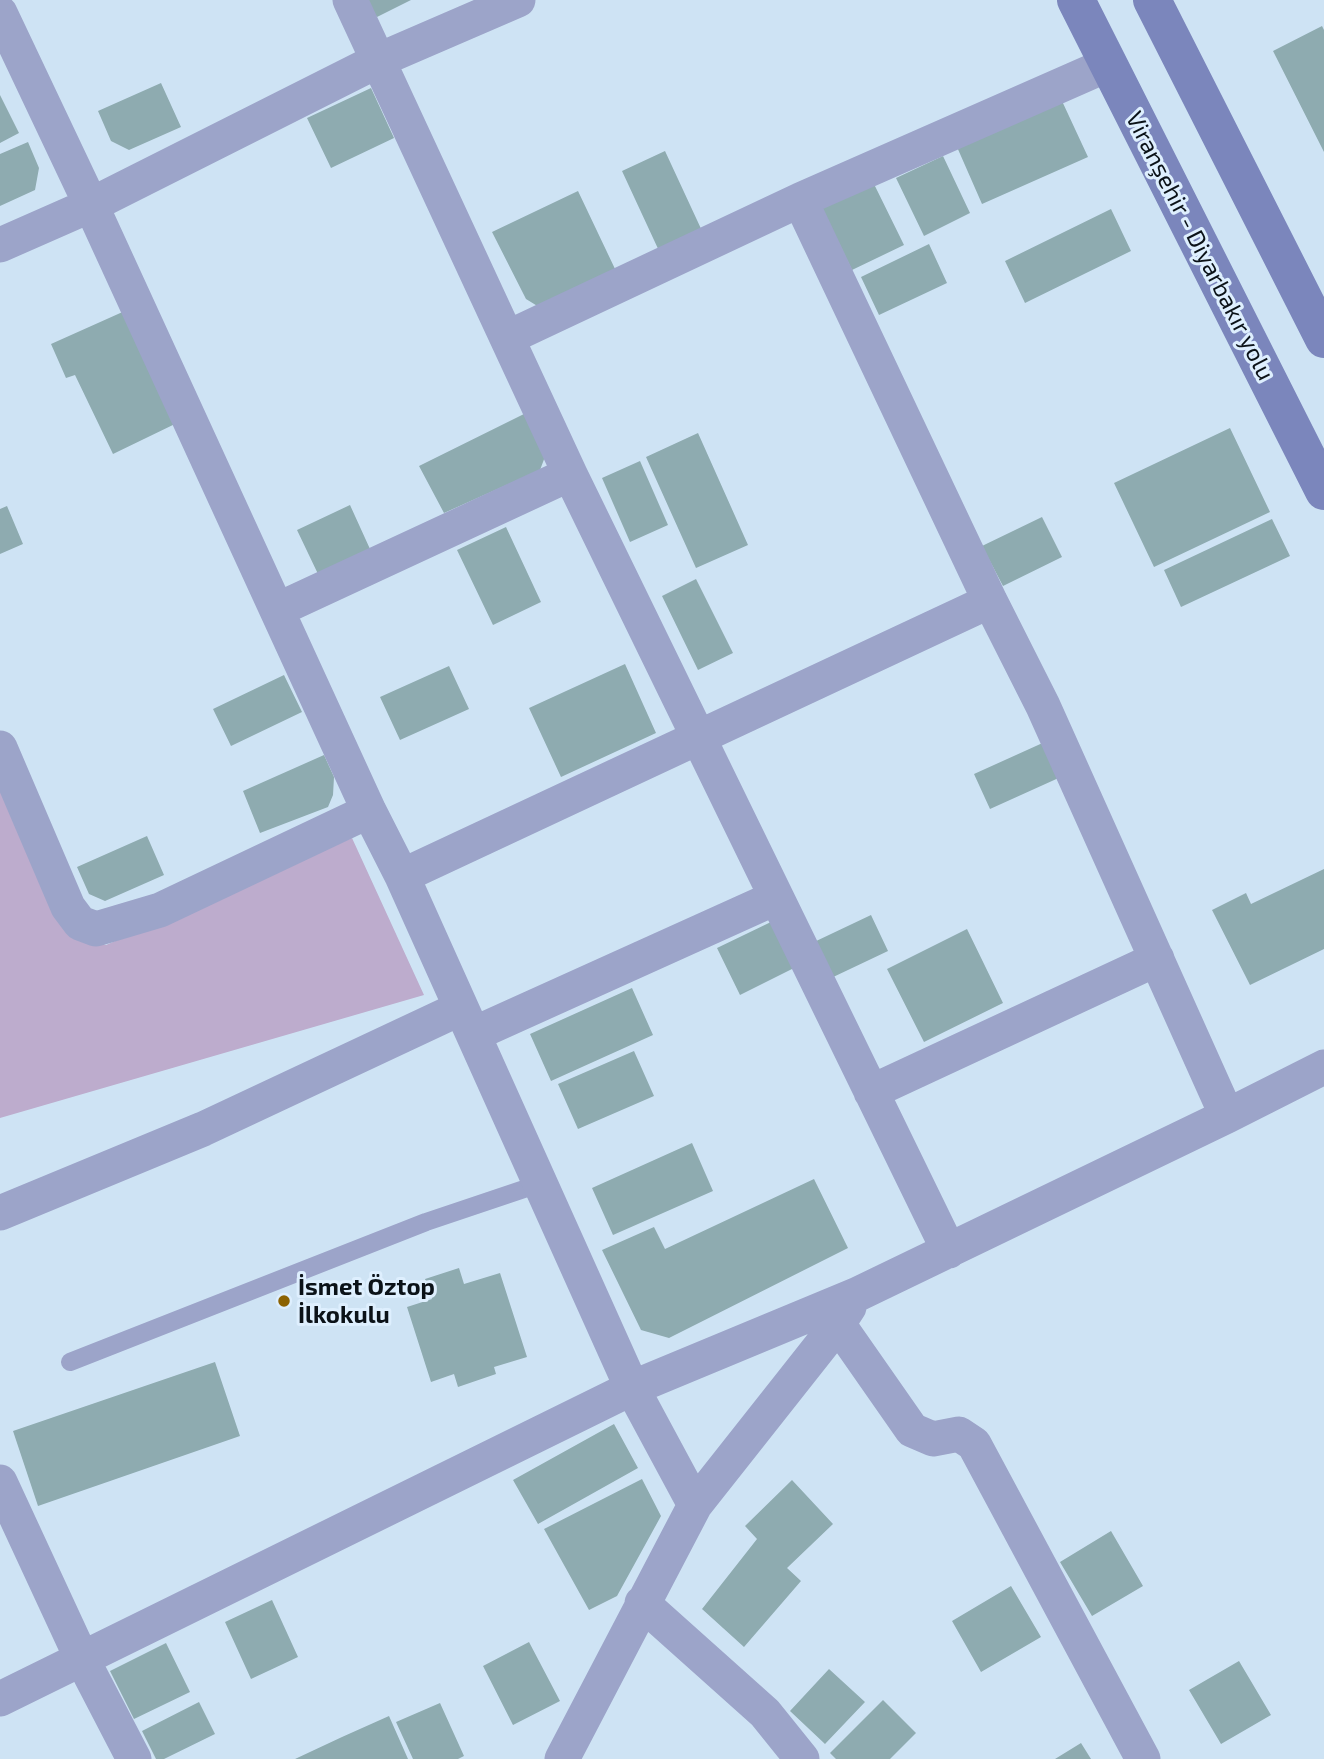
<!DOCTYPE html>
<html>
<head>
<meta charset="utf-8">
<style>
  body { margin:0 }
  canvas { display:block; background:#cee3f4 }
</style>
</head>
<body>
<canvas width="1324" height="1759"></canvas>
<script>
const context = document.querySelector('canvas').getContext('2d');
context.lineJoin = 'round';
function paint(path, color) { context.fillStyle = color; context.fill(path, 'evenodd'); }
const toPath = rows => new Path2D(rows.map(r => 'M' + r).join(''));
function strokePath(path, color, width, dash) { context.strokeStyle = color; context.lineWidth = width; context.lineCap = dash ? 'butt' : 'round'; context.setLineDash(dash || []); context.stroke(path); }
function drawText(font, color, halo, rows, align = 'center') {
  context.font = font + ' "Exo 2",sans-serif'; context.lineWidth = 6; context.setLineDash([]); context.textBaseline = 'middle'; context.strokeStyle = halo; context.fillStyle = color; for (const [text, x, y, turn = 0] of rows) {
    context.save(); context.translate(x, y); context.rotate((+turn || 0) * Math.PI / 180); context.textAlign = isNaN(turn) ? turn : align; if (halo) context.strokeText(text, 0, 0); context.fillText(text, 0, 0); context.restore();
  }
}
paint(toPath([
  [0,789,72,934,106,945,352,838,424,995,0,1118]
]), '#bdaccd');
paint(toPath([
  [363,0,411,0,377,17],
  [1322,26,1324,30,1324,152,1273,51],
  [161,83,181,127,129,150,111,141,98,111],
  [371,88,394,138,331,168,307,118],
  [0,95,19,133,0,143],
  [1062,101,1088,157,982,204,957,147],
  [28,142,39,168,35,190,0,206,0,154],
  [665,151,703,233,660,253,622,171],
  [943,156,970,213,924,236,896,178],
  [873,182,904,245,852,270,822,208],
  [578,191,616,271,539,307,526,299,492,232],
  [1111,209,1131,251,1025,303,1005,261],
  [929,244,947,283,879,315,861,277],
  [127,310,177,423,113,454,75,375,66,378,51,344],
  [528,412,546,454,540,470,444,513,419,466],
  [1230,428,1270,512,1154,567,1114,483],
  [698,433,748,545,696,568,646,457],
  [640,461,668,525,630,542,602,478],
  [350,505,370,549,318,574,297,530],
  [7,506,23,544,0,554,0,509],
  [1042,517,1062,557,1003,586,982,546],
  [1272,519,1290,556,1181,607,1164,570],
  [506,527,541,602,493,625,457,550],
  [696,579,733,653,698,670,662,596],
  [625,664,656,733,561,777,529,708],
  [449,666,469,709,400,740,380,697],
  [284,675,302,712,231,746,213,709],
  [1047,741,1063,776,990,809,974,774],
  [324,755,334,777,333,795,328,807,260,833,243,791],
  [147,836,164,875,105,901,89,894,77,867],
  [1324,869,1324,949,1250,985,1212,910,1246,893,1251,904],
  [871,915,888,951,829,979,812,943],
  [773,921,796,967,740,995,717,948],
  [967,929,1003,1003,924,1042,887,969],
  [632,988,653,1035,551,1081,530,1034],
  [634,1051,654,1096,578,1129,558,1084],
  [692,1143,713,1191,613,1235,592,1188],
  [814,1179,848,1248,669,1338,641,1330,602,1250,654,1227,665,1249],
  [459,1268,464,1284,500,1273,527,1357,494,1367,496,1374,458,1387,454,1374,431,1382,407,1307,432,1299,425,1279],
  [215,1362,240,1436,38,1506,13,1431],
  [614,1424,638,1468,538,1524,513,1480],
  [642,1479,661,1516,617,1596,589,1610,544,1529],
  [792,1480,833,1524,787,1568,801,1581,744,1647,702,1609,757,1539,745,1526],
  [1111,1531,1143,1586,1092,1616,1060,1562],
  [1011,1586,1041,1637,981,1672,952,1621],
  [272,1600,298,1657,251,1679,225,1622],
  [529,1642,560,1701,513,1725,483,1666],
  [166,1643,190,1692,134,1719,110,1671],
  [1239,1661,1271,1715,1221,1744,1189,1690],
  [829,1669,865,1702,825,1744,790,1711],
  [883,1700,916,1733,890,1759,836,1759,830,1753],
  [199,1702,215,1734,164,1759,156,1759,142,1731],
  [440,1703,464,1756,458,1759,413,1759,396,1722],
  [389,1716,408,1759,295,1759,342,1737],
  [1081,1743,1091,1759,1055,1759]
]), '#8eabb0');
strokePath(toPath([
  [70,1362,426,1222,539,1184]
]), '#9ca4c9', 18);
strokePath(toPath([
  [350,0,570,474,949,1251],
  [0,13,91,205,369,811,402,876,632,1388,695,1505],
  [800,200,990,601,1043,706,1227,1116],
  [0,245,91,205,379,60,518,0],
  [509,337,800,200,1109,64],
  [277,610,570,474],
  [0,748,68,907,80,923,96,929,160,910,369,811],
  [402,876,990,601],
  [474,1034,775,898],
  [871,1092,1157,959],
  [0,1213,203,1129,461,1008],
  [838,1324,912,1430,933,1439,959,1434,974,1444,1143,1759],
  [0,1482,81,1657,134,1759],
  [642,1603,765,1713,802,1759],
  [0,1699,632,1388,856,1295,1227,1116,1324,1067],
  [562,1759,695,1505,838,1324,849,1307]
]), '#9ca4c9', 35);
strokePath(toPath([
  [1076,0,1324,491],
  [1152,0,1324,339]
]), '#7b86bc', 38);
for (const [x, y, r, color] of [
  [284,1301,7,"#8b6202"]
]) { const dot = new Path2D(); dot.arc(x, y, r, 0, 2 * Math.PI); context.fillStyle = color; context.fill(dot); strokePath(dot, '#deeffe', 2.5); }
drawText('24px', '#0b1218', '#deeffe', [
  ["Viranşehir - Diyarbakır yolu",1200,246,63]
]);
drawText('bold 24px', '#0b1218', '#deeffe', [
  ["İsmet Öztop",298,1287],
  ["İlkokulu",298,1315]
], 'left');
</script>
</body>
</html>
